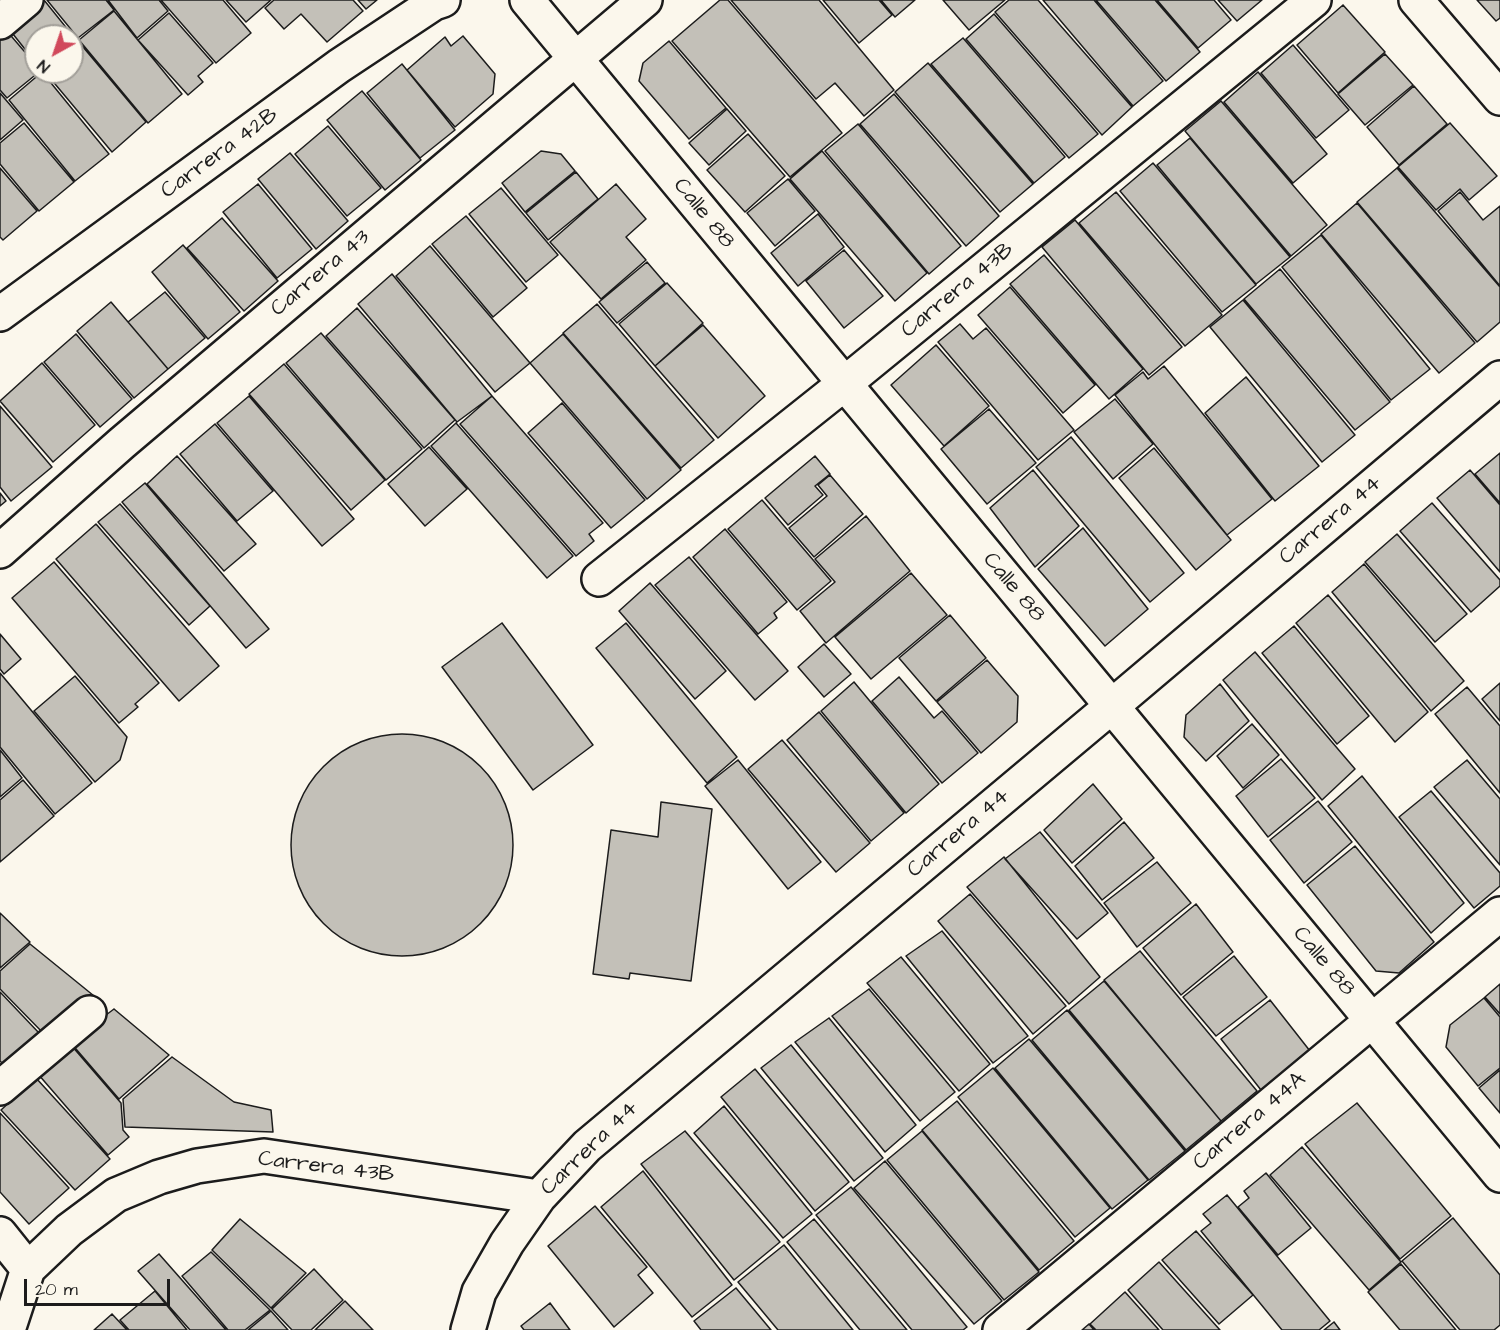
<!DOCTYPE html>
<html>
<head>
<meta charset="utf-8">
<style>
  body { margin:0 }
  #map { position:relative; width:1500px; height:1330px; overflow:hidden; background:#fbf7ec; font-family:"Architects Daughter",sans-serif }
  canvas { display:block }
  .north { position:absolute; left:24px; top:24px; width:60px; height:60px; box-sizing:border-box; background:#fbf7ec; border:2px solid #a29f99; border-radius:50%; rotate:220deg; font-size:16px; font-weight:700; line-height:24px; text-align:center; color:#1c1c1c }
  .north::after { content:''; display:block; margin:auto; width:21px; height:27px; background:#d1495b; clip-path:polygon(50% 0,100% 100%,50% 72%,0 100%) }
  .scale { position:absolute; left:24px; top:1279px; width:146px; height:27px; box-sizing:border-box; border:3px solid #1c1c1c; border-top:0; padding-left:8px; font-size:18px; line-height:21px; white-space:nowrap; color:#1c1c1c; -webkit-text-stroke:4px #fbf7ec; paint-order:stroke }
</style>
</head>
<body>
<div id="map">
<canvas width="1500" height="1330"></canvas>
<div class="north">N</div>
<div class="scale">20 m</div>
</div>
<script>
const context = document.querySelector('canvas').getContext('2d');
context.lineJoin = 'round';
function paint(path, color) { context.fillStyle = color; context.fill(path, 'evenodd'); }
const toPath = rows => new Path2D(rows.map(r => 'M' + r).join(''));
function strokePath(path, color, width, dash) { context.strokeStyle = color; context.lineWidth = width; context.lineCap = dash ? 'butt' : 'round'; context.setLineDash(dash || []); context.stroke(path); }
function drawText(font, color, halo, rows, align = 'center') {
  context.font = font + ' "Architects Daughter",sans-serif'; context.lineWidth = 5; context.setLineDash([]); context.textBaseline = 'middle'; context.strokeStyle = halo; context.fillStyle = color; for (const [text, x, y, turn = 0] of rows) {
    context.save(); context.translate(x, y); context.rotate((+turn || 0) * Math.PI / 180); context.textAlign = isNaN(turn) ? turn : align; if (halo) context.strokeText(text, 0, 0); context.fillText(text, 0, 0); context.restore();
  }
}
const building = toPath([
  [35,0,44,0,77,41,72,45,72,36,36,36,36,63,5,24,35,0],
  [47,0,106,0,114,10,78,38,47,0],
  [108,0,159,0,168,11,137,38,108,0],
  [161,0,223,0,251,33,216,63,161,0],
  [226,0,271,0,246,22,226,0],
  [274,0,353,0,363,11,327,42,301,14,284,29,265,8,274,0],
  [358,0,377,0,366,9,358,0],
  [720,0,728,0,842,133,790,177,672,41,720,0],
  [731,0,819,0,894,90,864,116,835,83,816,99,731,0],
  [823,0,879,0,892,15,859,43,823,0],
  [881,0,915,0,895,17,881,0],
  [943,0,1005,0,969,30,943,0],
  [1009,0,1038,0,1132,107,1102,135,995,12,1009,0],
  [1043,0,1094,0,1163,81,1133,106,1043,0],
  [1096,0,1155,0,1200,52,1166,81,1096,0],
  [1157,0,1214,0,1231,20,1198,48,1157,0],
  [1218,0,1262,0,1237,21,1218,0],
  [1477,0,1500,0,1500,18,1496,21,1477,0],
  [1343,5,1385,52,1338,93,1297,45,1343,5],
  [114,11,182,94,148,123,79,40,114,11],
  [169,13,213,63,198,76,203,82,188,95,138,40,169,13],
  [994,14,1098,134,1069,158,966,39,994,14],
  [6,30,36,65,36,72,39,72,7,98,0,90,0,35,6,30],
  [463,36,495,74,493,94,455,127,407,70,445,37,451,46,463,36],
  [963,38,1065,157,1034,183,931,64,963,38],
  [78,41,146,122,112,152,45,72,72,72,72,46,78,41],
  [669,41,726,108,689,139,639,81,643,63,669,41],
  [1293,45,1349,110,1316,138,1261,73,1293,45],
  [1385,54,1413,85,1365,125,1338,94,1385,54],
  [928,63,1033,184,1000,212,895,92,928,63],
  [402,64,455,130,420,158,367,93,402,64],
  [42,72,109,154,75,181,9,100,42,72],
  [1258,72,1327,154,1293,183,1224,102,1258,72],
  [1414,86,1447,124,1399,165,1367,127,1414,86],
  [362,91,421,160,385,190,327,120,362,91],
  [0,93,23,120,0,140,0,93],
  [894,94,999,216,966,246,860,124,894,94],
  [1221,101,1327,225,1291,256,1185,131,1221,101],
  [727,109,746,131,709,165,689,143,727,109],
  [24,123,74,182,39,211,0,164,0,143,24,123],
  [1450,123,1497,176,1469,200,1460,189,1436,210,1398,167,1450,123],
  [858,124,961,246,929,274,825,151,858,124],
  [328,126,381,188,347,216,295,154,328,126],
  [748,134,785,176,745,212,707,170,748,134],
  [1190,138,1290,257,1256,284,1157,165,1190,138],
  [541,151,561,154,575,171,525,212,502,183,541,151],
  [822,151,927,273,895,301,790,179,822,151],
  [290,153,348,221,316,249,258,179,290,153],
  [1153,163,1256,285,1222,312,1120,191,1153,163],
  [0,168,37,211,3,240,0,237,0,168],
  [1397,168,1500,287,1500,322,1477,342,1357,202,1397,168],
  [576,172,598,199,548,240,526,213,576,172],
  [788,179,815,211,775,246,747,213,788,179],
  [258,184,312,249,277,278,223,212,258,184],
  [616,184,646,219,626,237,646,260,601,299,550,242,616,184],
  [501,188,558,255,526,282,469,214,501,188],
  [1116,192,1222,315,1185,346,1079,223,1116,192],
  [1460,192,1483,220,1500,206,1500,286,1438,211,1460,192],
  [1357,203,1475,343,1439,373,1321,234,1357,203],
  [818,214,844,247,798,286,771,253,818,214],
  [466,216,527,288,493,317,432,244,466,216],
  [222,218,278,281,244,311,187,248,222,218],
  [1075,220,1182,347,1149,375,1042,247,1075,220],
  [1321,235,1430,369,1391,400,1282,267,1321,235],
  [183,245,240,312,208,339,152,272,183,245],
  [430,246,530,363,495,392,396,276,430,246],
  [844,250,883,296,844,328,806,281,844,250],
  [1044,255,1143,369,1109,399,1010,284,1044,255],
  [647,262,665,283,617,323,599,302,647,262],
  [1280,269,1390,402,1355,430,1244,299,1280,269],
  [392,274,492,396,457,422,358,304,392,274],
  [667,283,703,323,655,366,619,324,667,283],
  [1010,287,1095,385,1063,413,978,315,1010,287],
  [165,292,205,338,168,369,128,322,165,292],
  [1243,300,1355,435,1322,462,1210,327,1243,300],
  [111,302,168,369,134,398,77,331,111,302],
  [597,304,714,440,681,468,563,333,597,304],
  [357,308,455,420,424,448,326,336,357,308],
  [960,324,973,339,986,328,1074,430,1038,460,938,342,960,324],
  [703,325,765,396,718,438,655,366,703,325],
  [321,333,422,449,386,480,286,363,321,333],
  [76,334,132,399,100,427,44,362,76,334],
  [563,334,681,470,647,499,530,363,563,334],
  [936,345,989,406,944,446,891,385,936,345],
  [42,363,95,425,53,462,0,401,42,363],
  [284,364,385,480,351,510,249,394,284,364],
  [1164,366,1272,499,1227,535,1115,395,1143,372,1148,379,1164,366],
  [1246,377,1319,466,1275,501,1205,413,1246,377],
  [249,396,354,519,322,546,217,423,249,396],
  [492,396,603,523,589,534,594,541,576,556,460,424,492,396],
  [1115,399,1153,444,1113,479,1074,432,1115,399],
  [562,403,645,500,611,528,528,433,562,403],
  [0,406,52,467,11,501,0,487,0,406],
  [989,409,1036,463,987,504,941,449,989,409],
  [456,423,573,556,547,578,431,446,456,423],
  [215,424,273,491,237,521,180,454,215,424],
  [1071,437,1184,573,1150,602,1036,467,1071,437],
  [429,447,467,489,425,526,388,484,429,447],
  [1154,448,1231,540,1196,570,1119,478,1154,448],
  [1500,453,1500,503,1475,474,1500,453],
  [177,456,256,544,224,571,147,484,177,456],
  [815,456,830,474,815,486,823,495,788,525,765,498,815,456],
  [1033,470,1079,526,1035,567,990,508,1033,470],
  [1470,470,1500,505,1500,572,1437,498,1470,470],
  [830,475,863,514,814,557,789,528,827,496,818,485,830,475],
  [145,483,269,629,246,648,122,502,145,483],
  [0,493,6,501,0,506,0,493],
  [762,500,831,581,797,610,728,529,762,500],
  [1432,503,1500,580,1500,586,1471,612,1400,531,1432,503],
  [120,504,210,606,189,625,98,522,120,504],
  [866,516,910,571,826,643,800,611,835,582,815,559,866,516],
  [96,524,219,666,179,701,56,559,96,524],
  [1083,528,1148,609,1105,646,1038,569,1083,528],
  [725,529,787,602,774,613,777,618,758,634,693,557,725,529],
  [1397,534,1467,614,1435,642,1365,562,1397,534],
  [689,557,788,671,755,700,655,585,689,557],
  [54,562,159,683,135,704,138,707,119,723,12,598,54,562],
  [1364,564,1464,681,1431,711,1332,592,1364,564],
  [911,573,947,615,871,679,835,637,911,573],
  [650,583,726,671,695,699,619,611,650,583],
  [1328,595,1428,712,1395,742,1296,623,1328,595],
  [950,615,986,658,936,701,899,658,950,615],
  [502,623,593,745,533,790,442,667,502,623],
  [626,623,737,757,707,783,596,648,626,623],
  [1294,626,1369,716,1337,744,1262,653,1294,626],
  [0,634,21,659,4,674,0,669,0,634],
  [824,644,851,674,824,697,798,667,824,644],
  [1255,652,1355,769,1322,800,1223,680,1255,652],
  [987,660,1018,696,1017,722,981,753,937,702,987,660],
  [0,673,92,783,55,814,0,747,0,673],
  [75,676,127,737,120,760,95,782,34,711,75,676],
  [899,677,934,718,942,711,978,753,942,783,872,701,899,677],
  [854,682,939,784,906,813,821,711,854,682],
  [1500,683,1500,721,1482,699,1500,683],
  [1220,684,1249,721,1206,761,1184,737,1186,715,1220,684],
  [1467,687,1500,726,1500,793,1435,714,1467,687],
  [819,712,904,813,871,841,787,740,819,712],
  [1252,724,1279,755,1243,788,1217,756,1252,724],
  '291 845a111 111 0 1 1 222 0a111 111 0 1 1-222 0Z',
  [782,740,870,843,836,872,748,769,782,740],
  [0,750,22,778,0,797,0,750],
  [1281,759,1315,798,1268,837,1236,796,1281,759],
  [738,760,821,862,788,889,705,786,738,760],
  [1467,760,1500,799,1500,865,1434,787,1467,760],
  [1362,776,1464,903,1431,933,1328,806,1362,776],
  [23,780,54,816,0,862,0,800,23,780],
  [1093,784,1122,819,1072,863,1044,830,1093,784],
  [1431,791,1500,873,1500,886,1474,908,1399,817,1431,791],
  [1318,801,1352,842,1304,883,1270,840,1318,801],
  [661,802,712,809,691,981,630,973,629,979,593,974,611,830,658,837,661,802],
  [1124,822,1154,858,1102,900,1075,866,1124,822],
  [1040,832,1108,913,1077,939,1005,859,1040,832],
  [1355,846,1434,942,1399,973,1376,971,1307,885,1355,846],
  [1004,857,1100,977,1069,1004,967,887,1004,857],
  [1157,862,1191,903,1137,947,1104,903,1157,862],
  [970,894,1066,1006,1033,1034,938,921,970,894],
  [1196,904,1233,952,1181,995,1143,948,1196,904],
  [0,913,30,942,0,968,0,913],
  [942,931,1028,1036,993,1063,906,956,942,931],
  [30,944,99,1000,46,1036,0,989,0,971,30,944],
  [1140,951,1257,1091,1221,1121,1104,980,1140,951],
  [1234,956,1267,997,1216,1036,1183,997,1234,956],
  [901,957,990,1064,959,1091,867,983,901,957],
  [1104,981,1221,1121,1186,1150,1069,1010,1104,981],
  [1500,984,1500,1014,1485,997,1500,984],
  [869,989,955,1092,920,1121,832,1016,869,989],
  [0,992,39,1033,5,1066,0,1061,0,992],
  [1484,998,1500,1017,1500,1068,1478,1086,1446,1047,1450,1025,1484,998],
  [1270,1000,1310,1051,1261,1090,1221,1039,1270,1000],
  [114,1009,169,1055,119,1099,70,1042,114,1009],
  [1067,1010,1185,1151,1149,1180,1032,1040,1067,1010],
  [829,1018,916,1125,885,1152,795,1042,829,1018],
  [1029,1039,1148,1180,1112,1209,995,1068,1029,1039],
  [71,1045,121,1103,123,1130,129,1137,108,1155,38,1074,71,1045],
  [791,1045,883,1158,854,1181,761,1068,791,1045],
  [172,1057,234,1102,271,1110,273,1132,125,1127,123,1099,172,1057],
  [993,1068,1110,1208,1075,1237,958,1097,993,1068],
  [755,1069,849,1182,815,1211,721,1097,755,1069],
  [1500,1070,1500,1113,1479,1088,1500,1070],
  [36,1078,110,1159,75,1190,1,1110,36,1078],
  [957,1101,1074,1241,1039,1270,922,1130,957,1101],
  [1357,1103,1451,1216,1400,1259,1305,1144,1357,1103],
  [724,1106,812,1214,783,1238,694,1133,724,1106],
  [0,1113,69,1188,29,1224,0,1192,0,1113],
  [685,1131,780,1242,734,1280,641,1164,685,1131],
  [922,1131,1039,1272,1004,1300,887,1160,922,1131],
  [1302,1147,1401,1262,1369,1290,1270,1175,1302,1147],
  [885,1161,1002,1301,974,1324,854,1188,885,1161],
  [643,1171,732,1285,692,1317,601,1207,643,1171],
  [1266,1173,1311,1228,1278,1255,1238,1207,1249,1198,1244,1191,1266,1173],
  [851,1187,967,1327,963,1330,912,1330,816,1215,851,1187],
  [1227,1195,1330,1321,1319,1330,1282,1330,1201,1231,1211,1223,1203,1214,1227,1195],
  [595,1206,647,1267,638,1275,653,1293,614,1327,548,1246,595,1206],
  [1453,1218,1500,1275,1500,1325,1494,1330,1460,1330,1402,1261,1453,1218],
  [240,1219,306,1273,271,1308,212,1250,240,1219],
  [814,1219,907,1330,860,1330,787,1242,814,1219],
  [1196,1231,1253,1295,1219,1324,1162,1260,1196,1231],
  [784,1245,853,1330,778,1330,738,1282,784,1245],
  [211,1252,270,1310,245,1330,228,1330,182,1276,211,1252],
  [159,1254,226,1330,190,1330,138,1271,159,1254],
  [1159,1262,1220,1330,1163,1330,1128,1290,1159,1262],
  [1401,1264,1456,1330,1400,1330,1368,1292,1401,1264],
  [314,1269,343,1300,311,1330,292,1330,272,1309,314,1269],
  [736,1288,771,1330,701,1330,694,1321,736,1288],
  [155,1291,187,1330,129,1330,120,1320,155,1291],
  [1125,1292,1159,1330,1096,1330,1090,1324,1125,1292],
  [345,1301,373,1330,315,1330,345,1301],
  [550,1303,570,1330,524,1330,521,1326,550,1303],
  [271,1311,288,1330,248,1330,271,1311],
  [112,1314,127,1330,94,1330,112,1314],
  [1334,1322,1340,1330,1324,1330,1334,1322],
  [1089,1324,1094,1330,1082,1330,1089,1324]
]);
paint(building, '#c3c0b8');
strokePath(building, '#1c1c1c', 1.5);
const minor = toPath([
  [527,0,1500,1175],
  [1416,0,1500,98],
  [0,22,26,0],
  [0,314,339,66,434,3,443,0],
  [0,551,122,443,645,0],
  [599,579,844,384,1314,0],
  [0,1088,89,1013],
  [0,1234,28,1269],
  [8,1330,28,1269,69,1230,116,1195,159,1177,197,1166,264,1156,539,1197],
  [468,1330,479,1292,507,1243,539,1197,587,1146,1112,706,1500,378],
  [1000,1330,1500,914]
]);
strokePath(minor, '#1c1c1c', 38);
strokePath(minor, '#fbf7ec', 33);
drawText('22px', '#1c1c1c', '#fbf7ec', [
  ["Carrera 42B",220,154,-36],
  ["Calle 88",703,214,51],
  ["Carrera 43",321,274,-40],
  ["Carrera 43B",958,291,-39],
  ["Carrera 44",1331,521,-40],
  ["Calle 88",1013,588,50],
  ["Carrera 44",959,834,-40],
  ["Calle 88",1323,962,50],
  ["Carrera 44A",1250,1122,-40],
  ["Carrera 44",590,1149,-44],
  ["Carrera 43B",326,1168,7]
]);
</script>
</body>
</html>
